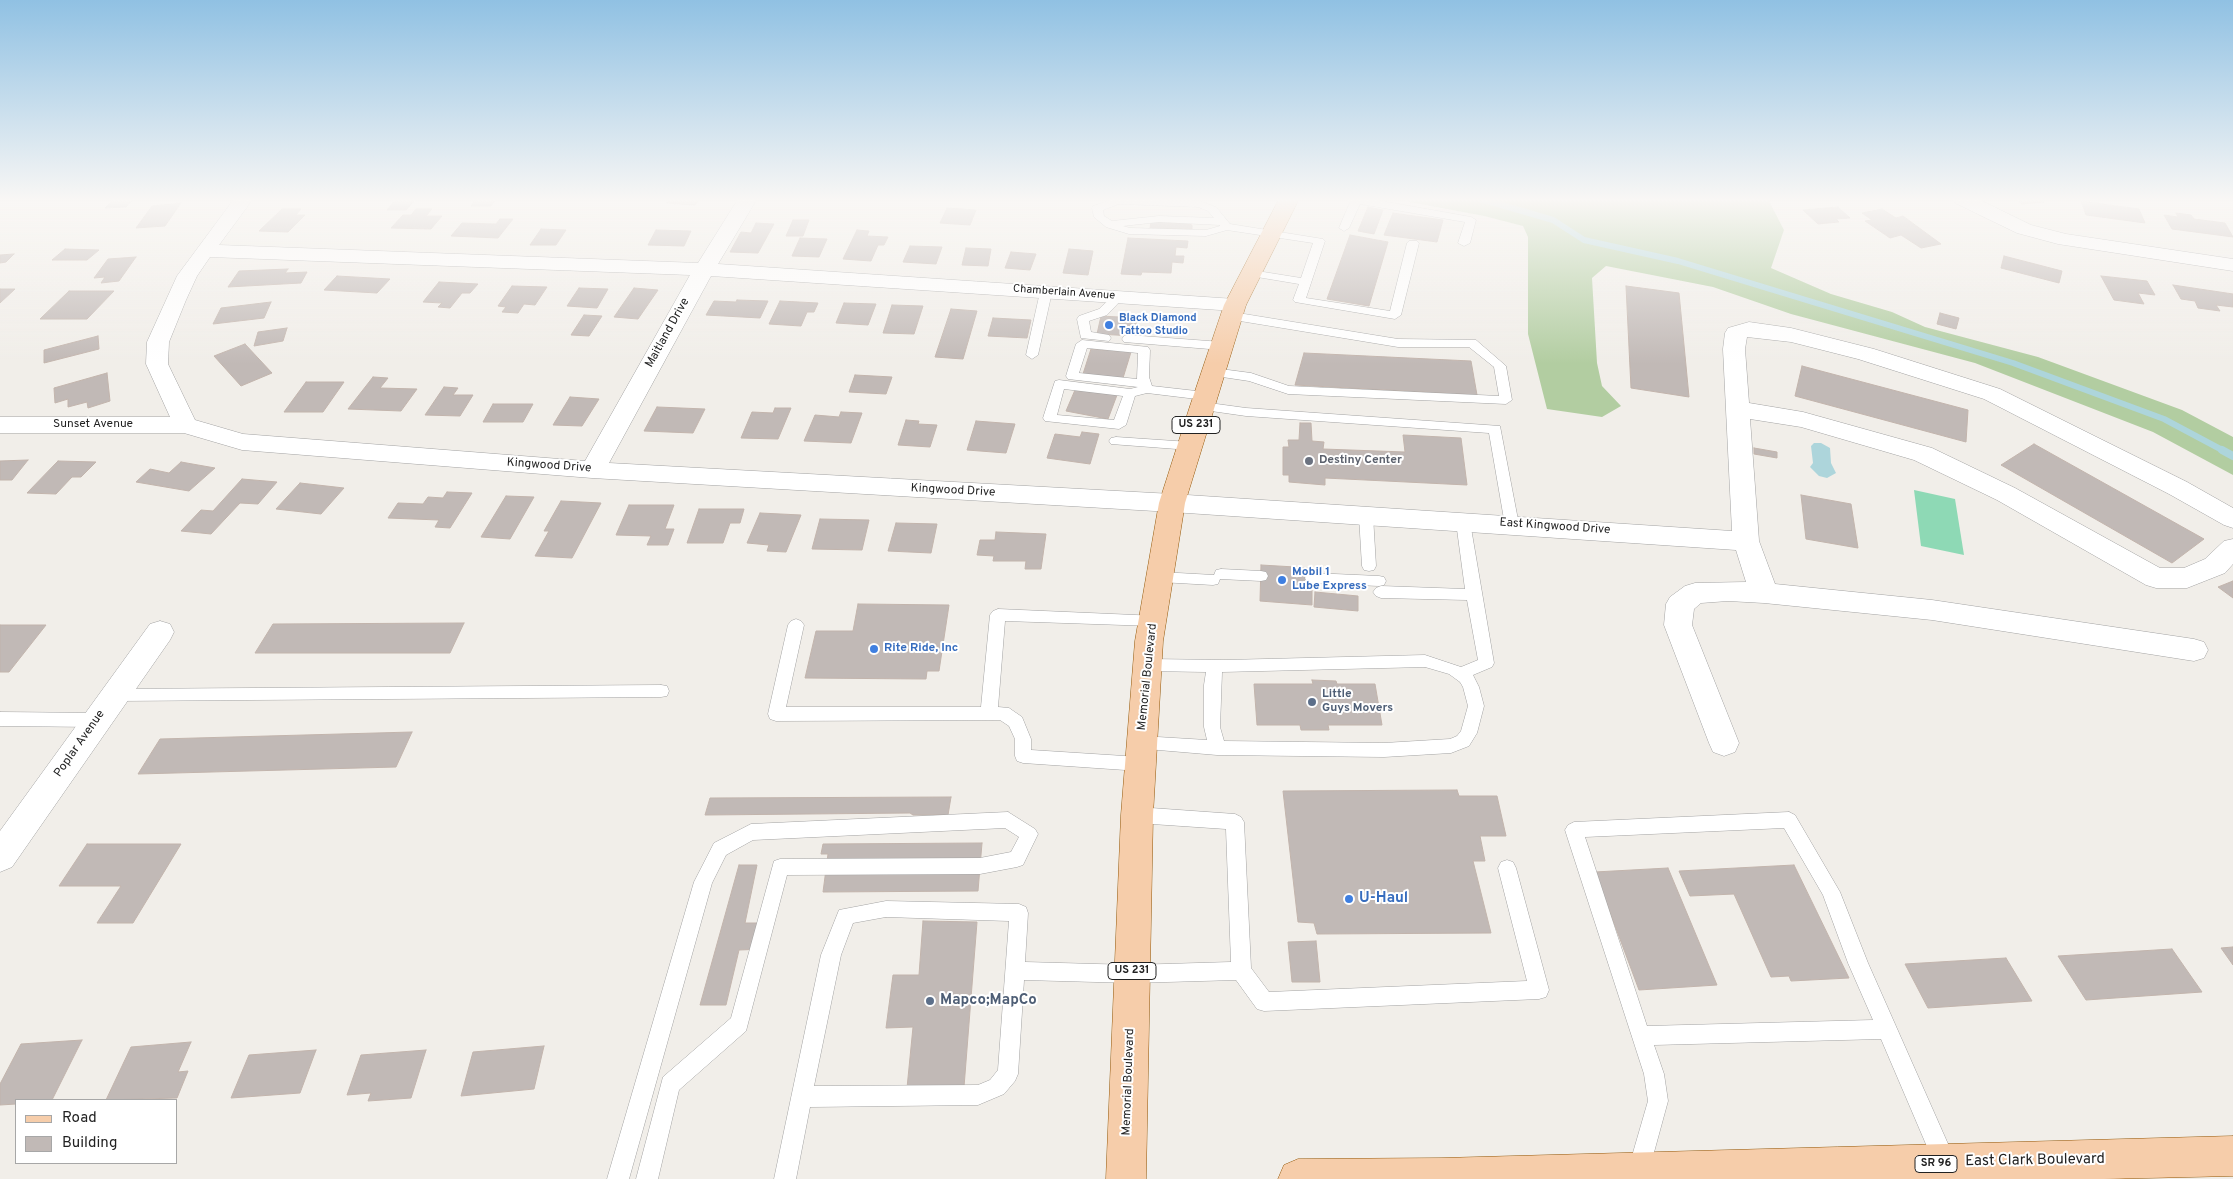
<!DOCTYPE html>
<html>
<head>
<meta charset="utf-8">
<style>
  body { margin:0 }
  #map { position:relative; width:2233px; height:1179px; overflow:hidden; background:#f1eee9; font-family:Overpass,sans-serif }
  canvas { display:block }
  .legend { position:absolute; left:15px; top:1099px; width:162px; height:65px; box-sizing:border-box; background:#fff; border:1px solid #a7a7a7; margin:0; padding:6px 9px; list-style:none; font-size:15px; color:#222 }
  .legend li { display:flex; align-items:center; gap:10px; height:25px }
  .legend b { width:25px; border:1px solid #a7a7a7 }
</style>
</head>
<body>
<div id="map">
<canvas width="2233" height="1179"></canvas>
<ul class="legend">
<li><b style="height:6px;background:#f6cdaa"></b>Road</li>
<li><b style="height:14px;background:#c1b9b6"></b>Building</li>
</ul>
</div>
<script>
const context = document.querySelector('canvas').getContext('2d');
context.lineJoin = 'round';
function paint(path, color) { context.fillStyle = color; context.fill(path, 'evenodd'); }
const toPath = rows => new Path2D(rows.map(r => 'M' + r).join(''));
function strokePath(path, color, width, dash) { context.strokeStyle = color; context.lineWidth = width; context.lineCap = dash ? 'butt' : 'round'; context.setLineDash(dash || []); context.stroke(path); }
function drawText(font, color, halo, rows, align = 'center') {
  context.font = font + ' Overpass,sans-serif'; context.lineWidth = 4; context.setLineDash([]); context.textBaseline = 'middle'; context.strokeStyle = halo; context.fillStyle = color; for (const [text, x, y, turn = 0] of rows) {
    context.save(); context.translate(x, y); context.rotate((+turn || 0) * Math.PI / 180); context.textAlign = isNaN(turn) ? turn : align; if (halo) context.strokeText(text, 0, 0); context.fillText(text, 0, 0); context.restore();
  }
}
paint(toPath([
  [1394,199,1768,199,1784,230,1771,268,1831,294,1892,312,1925,327,2038,357,2182,410,2233,437,2233,475,2153,432,1975,363,1791,314,1713,287,1606,266,1592,278,1597,363,1602,386,1621,406,1602,417,1547,409,1528,334,1528,237,1523,226,1484,216]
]), '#b2cda1');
paint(toPath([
  [1914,490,1955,499,1964,555,1921,546]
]), '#8ed9b5');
paint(toPath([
  [1814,443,1821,443,1830,448,1831,463,1836,473,1827,478,1819,476,1810,467,1813,463,1811,446]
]), '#add5db');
strokePath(toPath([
  [1481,199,1553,220,1584,240,1678,261,2013,363,2164,419,2224,451]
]), '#add5db', 6);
strokePath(toPath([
  [2222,450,2233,456]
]), '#add5db', 8);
const building = toPath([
  [133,199,126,207,105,208,113,200,133,199],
  [396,199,416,199,406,210,387,210,396,199],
  [476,199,496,199,491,206,471,206,476,199],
  [670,199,699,199,695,205,667,203,670,199],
  [2016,199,2040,199,2044,202,2022,204,2016,199],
  [2081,201,2139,209,2145,223,2086,215,2081,201],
  [181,203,165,226,136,228,152,206,181,203],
  [1368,207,1383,210,1374,234,1358,231,1368,207],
  [1838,207,1850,218,1836,219,1839,222,1818,224,1803,210,1838,207],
  [947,208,976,210,970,225,940,223,947,208],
  [282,209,301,209,296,215,305,215,288,232,259,231,282,209],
  [416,209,432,209,426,216,442,216,431,229,391,228,403,215,411,215,416,209],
  [1882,209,1896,218,1903,216,1941,244,1921,248,1901,235,1890,238,1865,221,1872,220,1862,213,1882,209],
  [1393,213,1443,220,1437,242,1384,235,1393,213],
  [2176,213,2191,215,2194,219,2225,223,2233,237,2172,229,2164,215,2178,217,2176,213],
  [500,219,513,219,498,238,451,236,462,223,496,224,500,219],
  [793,220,809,220,803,236,786,236,793,220],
  [1151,222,1189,224,1192,225,1192,229,1150,228,1151,222],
  [756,223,774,224,758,253,730,252,741,232,751,233,756,223],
  [541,229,566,230,556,245,530,245,541,229],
  [656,230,691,231,684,246,648,245,656,230],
  [857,230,869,231,867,236,888,237,884,245,878,245,871,261,843,259,857,230],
  [1350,235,1388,242,1369,306,1327,299,1350,235],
  [800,238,827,239,819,257,792,256,800,238],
  [1128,238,1188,241,1187,248,1176,247,1175,256,1184,256,1183,263,1172,262,1171,273,1142,272,1141,275,1121,274,1128,238],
  [910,246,942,247,936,264,903,262,910,246],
  [966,248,991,249,988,266,962,265,966,248],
  [65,249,99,250,87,260,52,260,65,249],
  [1069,249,1093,251,1088,275,1063,273,1069,249],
  [1011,252,1036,254,1030,270,1005,268,1011,252],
  [14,254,6,262,0,263,0,255,14,254],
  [2004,256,2062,271,2059,283,2001,268,2004,256],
  [136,257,119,281,101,283,105,277,94,278,108,259,136,257],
  [288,269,285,273,307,272,301,283,228,287,239,271,288,269],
  [337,276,390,279,377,293,324,290,337,276],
  [2101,276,2147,281,2155,295,2138,293,2144,304,2114,300,2101,276],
  [439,282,478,284,470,293,462,293,450,308,438,307,442,303,423,302,439,282],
  [2173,285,2233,294,2233,307,2216,305,2220,311,2198,308,2195,301,2181,299,2173,285],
  [512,286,547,287,535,305,524,304,518,313,502,312,506,307,498,306,512,286],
  [1626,286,1679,293,1689,397,1631,388,1626,286],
  [579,288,608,289,597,308,567,306,579,288],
  [634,288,658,290,638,319,614,317,634,288],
  [0,289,15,289,0,303,0,289],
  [69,291,114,291,87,319,40,319,69,291],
  [737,300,768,301,760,318,706,315,714,301,736,302,737,300],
  [780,301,818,303,814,312,807,312,801,326,769,324,780,301],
  [271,302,264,318,213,324,221,308,271,302],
  [844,303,876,304,868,325,836,323,844,303],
  [892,305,923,306,914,334,883,333,892,305],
  [951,309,977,311,963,359,935,357,951,309],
  [1940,313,1959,318,1956,329,1937,324,1940,313],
  [584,315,602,316,589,336,571,335,584,315],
  [1101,316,1137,318,1134,336,1097,334,1101,316],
  [993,318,1031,320,1027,338,988,336,993,318],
  [287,328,283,341,254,346,258,332,287,328],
  [98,336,99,349,44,363,44,350,98,336],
  [245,344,272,373,241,386,214,356,245,344],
  [1091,349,1131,352,1123,378,1083,374,1091,349],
  [1304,353,1471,361,1477,395,1295,385,1304,353],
  [1802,366,1968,410,1966,442,1795,396,1802,366],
  [107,373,110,401,88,408,87,402,68,407,68,399,55,403,54,388,107,373],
  [855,375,892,377,886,394,849,392,855,375],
  [373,377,388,378,380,388,417,389,401,411,348,409,373,377],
  [306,382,344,382,323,412,284,412,306,382],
  [444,387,458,388,453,395,473,395,460,416,425,415,444,387],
  [1075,390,1117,395,1108,419,1066,411,1075,390],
  [570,397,599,399,582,426,553,425,570,397],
  [493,404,533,404,523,422,483,422,493,404],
  [657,407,705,409,693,433,644,431,657,407],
  [775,408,791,408,778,439,741,438,752,412,773,413,775,408],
  [841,412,862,413,851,443,804,441,815,415,839,417,841,412],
  [906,420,919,421,918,424,937,425,930,447,898,445,906,420],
  [976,421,1015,424,1006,453,967,450,976,421],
  [1300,423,1311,423,1312,441,1324,442,1323,449,1405,452,1403,435,1461,438,1467,485,1325,478,1325,485,1289,482,1289,475,1283,475,1283,447,1289,447,1288,440,1299,440,1300,423],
  [1082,432,1099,434,1090,464,1047,458,1055,434,1080,437,1082,432],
  [2034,444,2204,539,2172,563,2001,465,2034,444],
  [1754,448,1777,452,1777,458,1754,454,1754,448],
  [28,460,12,480,0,480,0,461,28,460],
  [58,461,96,462,81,477,72,477,56,494,27,493,58,461],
  [181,462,215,468,189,491,136,482,150,469,169,473,181,462],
  [242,479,277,482,258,504,240,503,211,534,181,531,201,510,213,511,242,479],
  [300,483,344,488,321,514,276,509,300,483],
  [447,492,472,493,450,528,435,527,439,520,388,518,398,503,423,504,428,497,443,498,447,492],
  [1801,495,1851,504,1858,548,1806,539,1801,495],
  [506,496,534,497,510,539,481,537,506,496],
  [561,501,601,503,572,558,535,556,549,531,544,531,561,501],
  [629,505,674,505,665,529,674,529,668,545,647,545,651,536,616,535,629,505],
  [699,509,744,509,740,523,730,523,723,543,687,543,699,509],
  [760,513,801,515,786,552,767,551,769,545,747,543,760,513],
  [820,519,869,520,862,550,812,549,820,519],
  [896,523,937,524,931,553,888,551,896,523],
  [996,532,1046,534,1041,569,1025,569,1026,561,993,561,994,556,977,555,980,540,995,540,996,532],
  [1261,565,1312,568,1312,605,1260,601,1261,565],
  [2233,581,2233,598,2218,587,2233,581],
  [1315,592,1358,596,1358,611,1314,607,1315,592],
  [858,604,949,605,939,671,927,671,926,679,805,678,816,631,853,631,858,604],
  [464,623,450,653,255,653,273,624,464,623],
  [0,625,46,625,9,672,0,672,0,625],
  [1312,680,1336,681,1337,684,1375,684,1382,725,1328,725,1329,730,1301,730,1300,725,1257,725,1254,684,1313,684,1312,680],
  [412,732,396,767,138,774,160,739,412,732],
  [1457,790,1459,796,1497,796,1506,836,1480,836,1485,861,1473,861,1491,933,1317,934,1314,923,1298,922,1283,791,1457,790],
  [951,797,948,815,913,815,910,813,705,815,710,798,951,797],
  [982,843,978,891,823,892,828,854,821,854,823,844,982,843],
  [87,844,181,844,133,923,97,923,121,886,59,886,87,844],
  [739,865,757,865,745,923,770,923,766,949,739,950,726,1005,700,1005,739,865],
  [1794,865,1849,978,1791,981,1789,976,1771,977,1734,894,1690,896,1679,871,1794,865],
  [1668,868,1717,985,1639,990,1595,872,1668,868],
  [923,921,977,922,964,1087,907,1088,913,1027,886,1028,893,975,919,975,923,921],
  [1316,941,1320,982,1292,982,1288,942,1316,941],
  [2233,947,2233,965,2221,948,2233,947],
  [2172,949,2202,992,2086,1000,2058,956,2172,949],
  [2006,958,2032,1001,1928,1008,1905,964,2006,958],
  [82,1040,52,1100,16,1100,16,1104,0,1105,0,1084,21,1044,82,1040],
  [191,1042,178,1072,188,1071,177,1098,106,1100,131,1047,191,1042],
  [544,1046,534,1089,461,1096,473,1052,544,1046],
  [316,1050,300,1093,231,1098,249,1055,316,1050],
  [426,1050,411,1098,368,1101,371,1093,347,1095,361,1055,426,1050]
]);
paint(building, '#c1b9b6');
strokePath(building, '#c2b4ac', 1);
const lane = toPath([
  [1113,199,1200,201,1216,207,1230,224,1323,239,1325,241,1306,298,1390,311,1407,243,1409,241,1417,241,1419,243,1401,315,1395,319,1295,302,1293,300,1299,284,1251,276,1245,273,1251,270,1301,278,1313,243,1227,230,1206,236,1129,234,1106,227,1094,217,1092,208,1093,206,1113,199],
  [1119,204,1198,207,1208,211,1214,218,1159,216,1112,221,1104,216,1103,210,1119,204],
  [1159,222,1220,225,1220,226,1206,230,1130,228,1123,226,1159,222],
  [1346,199,1371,199,1471,217,1476,220,1470,243,1464,246,1458,243,1465,222,1360,204,1349,228,1344,231,1339,228,1350,202,1346,199],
  [1046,289,1052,292,1038,355,1032,359,1026,355,1040,292,1046,289],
  [1118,294,1124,297,1107,315,1089,321,1091,332,1109,335,1111,338,1109,341,1081,338,1077,319,1079,316,1099,309,1114,295,1118,294],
  [1232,312,1398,339,1476,340,1506,366,1512,400,1506,404,1288,394,1249,381,1209,375,1207,372,1213,368,1251,373,1289,386,1499,396,1494,367,1469,347,1398,347,1228,319,1226,316,1228,313,1232,312],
  [1128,335,1222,342,1228,346,1222,350,1124,342,1122,339,1124,336,1128,335],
  [1082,340,1148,347,1150,350,1149,377,1152,386,1205,392,1211,396,1205,400,1147,393,1135,396,1126,425,1119,429,1045,421,1043,418,1055,381,1059,380,1130,389,1138,387,1068,379,1066,376,1076,344,1082,340],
  [1087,348,1138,353,1137,379,1079,373,1087,348],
  [1064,389,1123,396,1114,420,1057,415,1064,389],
  [1202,402,1246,408,1500,426,1519,525,1517,529,1512,530,1507,529,1505,525,1489,433,1246,416,1197,409,1196,406,1202,402],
  [1116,437,1190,442,1197,446,1190,450,1111,444,1109,441,1111,438,1116,437],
  [1366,511,1371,513,1373,516,1376,566,1374,570,1369,571,1364,570,1362,566,1359,516,1361,513,1366,511],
  [1463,517,1468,519,1470,522,1494,663,1492,667,1473,675,1479,687,1484,706,1477,733,1469,746,1451,753,1384,757,1217,755,1135,748,1133,743,1135,738,1141,736,1207,740,1204,727,1204,685,1206,672,1147,671,1141,669,1139,665,1141,661,1147,659,1226,660,1425,655,1461,667,1478,660,1467,600,1381,598,1376,596,1373,592,1376,588,1381,586,1465,589,1456,522,1458,519,1463,517],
  [1425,667,1449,674,1460,682,1463,687,1468,706,1461,731,1457,736,1450,739,1384,743,1224,741,1220,727,1222,672,1425,667],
  [1221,569,1261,571,1266,572,1268,576,1266,580,1261,581,1220,579,1218,584,1213,585,1160,582,1155,581,1153,577,1155,573,1160,572,1214,575,1216,570,1221,569],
  [1312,573,1379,576,1384,577,1386,581,1384,585,1379,586,1312,583,1307,582,1305,578,1307,574,1312,573],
  [998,609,1158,616,1161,620,1158,624,1153,626,1005,621,998,707,1009,708,1022,717,1031,739,1031,750,1140,757,1146,759,1148,764,1146,769,1140,771,1023,763,1017,761,1015,756,1015,739,1009,726,1000,720,776,721,770,719,768,714,788,625,791,621,796,619,801,621,804,625,786,707,981,707,990,615,993,611,998,609],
  [661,685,667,686,669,691,667,696,661,697,115,701,109,700,107,695,109,690,115,689,661,685],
  [0,712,98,713,104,715,106,720,104,725,98,727,0,726,0,712],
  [1137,807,1235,814,1241,817,1244,822,1251,968,1269,992,1527,981,1498,868,1501,862,1507,860,1513,862,1516,868,1549,990,1546,997,1539,999,1264,1011,1257,1009,1236,980,1132,983,1024,980,1018,1074,1015,1081,1004,1094,978,1105,810,1107,796,1179,774,1179,821,955,839,910,886,901,1019,904,1026,907,1028,913,1025,962,1132,965,1231,962,1226,829,1137,823,1131,820,1128,815,1131,810,1137,807],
  [886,917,1009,921,998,1070,990,1080,978,1085,814,1086,841,955,853,923,886,917],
  [1008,812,1035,829,1038,834,1023,865,1017,867,980,874,787,875,746,1031,679,1090,658,1179,636,1179,663,1077,731,1018,774,861,780,859,980,858,1011,852,1019,837,1005,828,753,840,726,855,712,883,629,1179,607,1179,694,882,714,843,751,824,1008,812],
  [1789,812,1795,815,1840,892,1868,963,1956,1162,1953,1170,1945,1173,1937,1170,1881,1039,1654,1045,1664,1074,1668,1101,1647,1178,1631,1178,1628,1170,1648,1101,1644,1074,1565,830,1568,825,1574,822,1789,812],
  [1784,828,1823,895,1848,963,1873,1020,1647,1026,1585,837,1784,828]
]);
const street = toPath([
  [234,199,253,199,219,245,698,263,738,199,757,199,718,264,1235,299,1243,300,1246,305,1243,310,1235,311,711,276,609,463,1172,494,1732,531,1723,349,1725,333,1728,328,1749,322,1791,328,1874,349,2000,389,2187,482,2233,508,2233,528,2224,525,2169,494,1984,399,1858,359,1791,342,1747,337,1745,349,1749,403,1803,412,1932,448,2015,488,2160,568,2184,568,2205,559,2224,541,2233,539,2233,564,2225,573,2187,588,2156,588,2146,585,1997,500,1914,460,1801,427,1750,419,1759,541,1775,584,1932,600,2194,639,2204,642,2208,650,2204,658,2194,661,1932,620,1764,603,1728,601,1701,603,1694,609,1692,625,1739,743,1735,752,1724,756,1713,752,1709,743,1664,625,1666,604,1670,597,1685,586,1695,583,1746,582,1736,550,1172,512,592,478,242,450,184,433,0,433,0,417,170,417,146,364,147,342,177,276,234,199],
  [210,257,690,275,585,461,243,434,195,420,168,364,169,342,186,300,197,276,210,257],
  [1953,199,1978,199,2031,225,2066,234,2233,259,2233,271,2058,244,2017,233,1955,203,1953,199],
  [160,621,170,624,174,632,170,640,12,867,0,872,0,831,150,624,160,621]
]);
const primary = toPath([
  [1279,199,1299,199,1246,305,1185,503,1163,641,1153,815,1146,1179,1106,1179,1121,815,1135,641,1159,503,1190,406,1224,305,1279,199],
  [2233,1136,2233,1176,2104,1179,1278,1179,1284,1165,1298,1159,1442,1158,2233,1136]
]);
strokePath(lane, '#a3a3a3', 1);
strokePath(street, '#a3a3a3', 1);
strokePath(primary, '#94590b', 1);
paint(lane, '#fff');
paint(street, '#fff');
paint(primary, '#f6cdaa');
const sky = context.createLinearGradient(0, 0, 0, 364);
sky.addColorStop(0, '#90c1e3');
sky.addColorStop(0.55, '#f9f7f5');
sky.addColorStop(1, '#f9f7f500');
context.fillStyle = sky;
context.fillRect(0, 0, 2233, 364);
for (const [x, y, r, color] of [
  [1109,325,5,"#3f7fe0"],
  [1309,461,5,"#6b7280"],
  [1282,580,5,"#3f7fe0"],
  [874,649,5,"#3f7fe0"],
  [1312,702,5,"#5c6f8a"],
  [1349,899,5,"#3f7fe0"],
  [930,1001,5,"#5c6f8a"]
]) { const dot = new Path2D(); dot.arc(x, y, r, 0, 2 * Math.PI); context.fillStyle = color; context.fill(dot); strokePath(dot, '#fff', 2); }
drawText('11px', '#222', '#fff', [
  ["Chamberlain Avenue",1064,293,4]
]);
drawText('bold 11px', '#366cbe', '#fff', [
  ["Black Diamond",1119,319],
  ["Tattoo Studio",1119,332]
], 'left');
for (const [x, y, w] of [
  [1196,425,48],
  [1132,971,48],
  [1936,1164,42]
]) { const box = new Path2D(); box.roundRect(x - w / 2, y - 8.5, w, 17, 4); context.fillStyle = '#fff'; context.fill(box); strokePath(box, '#222', 1); }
drawText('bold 11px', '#222', null, [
  ["US 231",1196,425],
  ["US 231",1132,971],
  ["SR 96",1936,1164]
]);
drawText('12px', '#222', '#fff', [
  ["Maitland Drive",668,333,-61],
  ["Sunset Avenue",93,425],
  ["Kingwood Drive",549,466,4],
  ["Kingwood Drive",953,491,3],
  ["East Kingwood Drive",1555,527,4],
  ["Memorial Boulevard",1148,677,-84],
  ["Poplar Avenue",80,744,-55],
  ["Memorial Boulevard",1129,1082,-88]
]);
drawText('bold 12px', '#5b616d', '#fff', [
  ["Destiny Center",1319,461]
], 'left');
drawText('bold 12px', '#366cbe', '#fff', [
  ["Mobil 1",1292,573],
  ["Lube Express",1292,587],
  ["Rite Ride, Inc",884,649]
], 'left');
drawText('bold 12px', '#4e5e75', '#fff', [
  ["Little",1322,695],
  ["Guys Movers",1322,709]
], 'left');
drawText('bold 15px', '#366cbe', '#fff', [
  ["U-Haul",1359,899]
], 'left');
drawText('bold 15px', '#4e5e75', '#fff', [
  ["Mapco;MapCo",940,1001]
], 'left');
drawText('15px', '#222', '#fff', [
  ["East Clark Boulevard",2035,1161,-1]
]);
</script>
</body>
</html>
